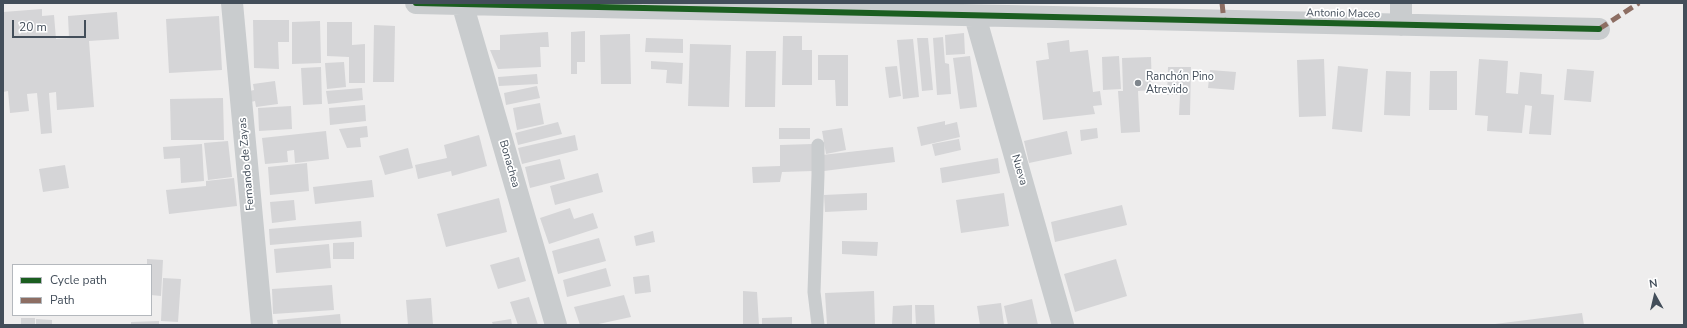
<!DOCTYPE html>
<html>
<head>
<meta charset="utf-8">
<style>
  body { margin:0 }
  #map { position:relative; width:1687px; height:328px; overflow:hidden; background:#eeeded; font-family:"Nunito Sans",sans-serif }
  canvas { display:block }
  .frame { position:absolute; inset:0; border:4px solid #434e5a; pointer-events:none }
  .legend { position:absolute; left:12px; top:264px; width:140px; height:52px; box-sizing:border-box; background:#fff; border:1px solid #b4b8bd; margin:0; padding:5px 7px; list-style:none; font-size:12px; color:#434e5a }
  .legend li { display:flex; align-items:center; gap:8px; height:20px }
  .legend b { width:20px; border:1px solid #b4b8bd }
  .north { position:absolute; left:1635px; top:276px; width:40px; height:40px; -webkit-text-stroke:3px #fff; paint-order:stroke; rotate:352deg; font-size:11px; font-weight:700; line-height:16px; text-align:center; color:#434e5a }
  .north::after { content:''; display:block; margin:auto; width:14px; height:18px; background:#434e5a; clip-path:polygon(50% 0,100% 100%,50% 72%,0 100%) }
  .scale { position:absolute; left:12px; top:20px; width:74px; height:18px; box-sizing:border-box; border:2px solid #434e5a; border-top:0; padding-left:5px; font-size:12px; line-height:14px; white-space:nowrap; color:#434e5a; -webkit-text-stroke:3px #fff; paint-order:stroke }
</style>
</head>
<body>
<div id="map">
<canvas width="1687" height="328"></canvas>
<div class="frame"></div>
<ul class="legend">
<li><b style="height:5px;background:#1b5e20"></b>Cycle path</li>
<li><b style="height:5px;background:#8d6e63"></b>Path</li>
</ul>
<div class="north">N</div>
<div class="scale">20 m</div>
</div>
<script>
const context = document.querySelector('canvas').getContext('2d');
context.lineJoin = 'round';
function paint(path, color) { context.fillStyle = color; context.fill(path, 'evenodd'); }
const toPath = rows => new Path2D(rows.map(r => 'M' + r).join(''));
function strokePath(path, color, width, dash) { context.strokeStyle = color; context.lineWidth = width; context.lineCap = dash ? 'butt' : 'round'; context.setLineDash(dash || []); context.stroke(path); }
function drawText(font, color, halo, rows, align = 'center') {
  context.font = font + ' "Nunito Sans",sans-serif'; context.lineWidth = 3.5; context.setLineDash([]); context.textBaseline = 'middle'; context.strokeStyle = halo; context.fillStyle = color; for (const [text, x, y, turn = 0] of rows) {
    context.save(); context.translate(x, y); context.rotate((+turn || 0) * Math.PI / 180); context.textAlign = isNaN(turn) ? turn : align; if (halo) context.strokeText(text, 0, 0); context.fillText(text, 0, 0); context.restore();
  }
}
paint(toPath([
  [42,9,42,16,54,15,56,39,69,38,68,16,117,12,119,39,89,41,94,107,57,110,56,92,49,93,52,133,41,134,37,93,27,94,29,111,10,113,8,91,3,92,3,12],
  [219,16,222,70,169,73,166,19],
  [253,20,289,20,289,42,278,42,279,69,254,68],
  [320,21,321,63,292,64,292,22],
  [327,22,352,22,352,45,365,44,365,83,349,83,349,57,327,56],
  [374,25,395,26,394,82,373,82],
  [585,31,585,62,577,62,577,74,571,74,571,32],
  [548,32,549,47,540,47,541,67,498,69,490,50,500,50,500,35],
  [964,33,965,54,946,55,945,35],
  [630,34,631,84,601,84,600,35],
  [783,36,802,36,802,50,812,50,812,85,782,85],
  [943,37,945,63,949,64,951,94,937,95,933,38],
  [646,38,683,39,683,53,645,52],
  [917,38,928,38,933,90,922,91],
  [913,39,919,97,903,99,897,40],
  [1069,40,1070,52,1088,50,1093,92,1100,91,1102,105,1093,106,1095,114,1043,120,1036,61,1049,59,1047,43],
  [690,44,731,45,729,107,688,106],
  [746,51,776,51,775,107,745,107],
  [818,55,848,55,848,106,836,106,835,80,818,80],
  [970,56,977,107,960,109,953,58],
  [1119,56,1121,89,1103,90,1102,57],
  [1151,57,1152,90,1138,91,1140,132,1121,133,1118,91,1123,91,1122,58],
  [1324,59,1326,116,1299,117,1297,60],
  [1479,59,1508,61,1506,93,1518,94,1520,72,1542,74,1541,94,1554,95,1551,135,1529,134,1532,106,1525,105,1522,133,1487,131,1488,116,1475,115],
  [651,61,683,63,682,84,666,83,667,70,651,69],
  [344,62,346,87,327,89,325,63],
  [897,66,901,96,889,98,885,67],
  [1338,66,1368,69,1362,132,1332,129],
  [321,67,322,104,303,105,301,68],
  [1168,67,1191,67,1190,115,1179,115,1180,95,1167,95],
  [1567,69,1594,71,1591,102,1564,100],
  [1210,70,1236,72,1234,90,1208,88],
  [1386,71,1411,72,1410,116,1384,115],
  [1430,71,1457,71,1457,110,1429,110],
  [537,74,538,84,499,86,498,77],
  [275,81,278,104,256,107,255,101,251,102,250,91,254,90,253,84],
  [537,86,540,98,506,105,504,93],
  [362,88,363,100,328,104,326,91],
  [223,98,224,140,171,140,170,99],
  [540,103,544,124,517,130,513,108],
  [365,105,366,121,330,125,329,108],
  [291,106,292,129,259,131,258,108],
  [945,121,945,125,957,122,960,137,921,146,917,127],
  [558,122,562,134,518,145,515,133],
  [367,126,368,137,360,138,361,147,347,148,339,129],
  [779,128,810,128,810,139,779,139],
  [842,128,846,150,826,154,822,131],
  [1097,128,1098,138,1081,141,1080,130],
  [326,131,329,159,295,163,294,150,287,151,288,162,265,164,262,138],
  [1067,131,1072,154,1029,163,1024,141],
  [479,135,487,166,452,176,451,171,418,179,415,165,447,158,444,145],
  [575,135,578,150,522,164,518,148],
  [959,139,961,150,935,156,932,144],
  [228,141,232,177,208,180,204,143],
  [202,144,204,181,181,183,180,158,164,159,163,147],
  [812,144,813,171,782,172,780,182,753,183,752,167,780,166,780,145],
  [893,147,895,162,824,171,822,155],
  [408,148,413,168,385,175,379,156],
  [998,158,1000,173,942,183,940,168],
  [560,159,565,179,530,188,525,167],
  [307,163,309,191,270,195,268,167],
  [65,165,69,188,43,192,39,169],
  [598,173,603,192,555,205,550,186],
  [234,178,237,206,169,214,166,190,206,186,206,181],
  [372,180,374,197,315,204,313,187],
  [867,193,867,210,825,212,824,195],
  [1004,193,1009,226,961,233,956,200],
  [499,198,507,232,446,247,437,214],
  [294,200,296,220,272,223,270,202],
  [1122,205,1127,225,1055,242,1051,222],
  [570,208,574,219,593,213,598,228,549,244,540,218],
  [361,221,362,237,270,245,269,229],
  [653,231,655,242,636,246,634,236],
  [599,238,606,261,558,274,552,251],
  [842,241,878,242,877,256,842,254],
  [354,242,354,259,333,259,333,243],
  [329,244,331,268,276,273,274,249],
  [519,257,526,281,498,289,490,265],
  [147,259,163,260,161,296,151,295,151,265,147,265],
  [1116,259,1127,296,1075,312,1064,274],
  [606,268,611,286,567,297,563,280],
  [649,275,651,292,635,294,633,277],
  [163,278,181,279,178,322,161,321],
  [332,285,334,310,273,314,272,289],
  [743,291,757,292,759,325,743,325],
  [874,291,875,325,827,325,825,293],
  [624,295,631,317,594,325,580,325,574,307],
  [529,297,538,325,518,325,510,302],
  [431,298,433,325,408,325,406,300],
  [1032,299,1038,325,1008,325,1004,306],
  [1001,303,1004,325,980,325,977,306],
  [912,305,912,325,892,325,893,306],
  [915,305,934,305,935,325,916,325],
  [1582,313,1584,325,1495,325,1495,324],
  [340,314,341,325,278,325,277,320],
  [792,317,792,325,762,325,762,318],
  [21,318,35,318,35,325,21,325],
  [36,319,52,320,52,325,36,325],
  [511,319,512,325,493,325,492,322],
  [159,321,159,325,131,325,131,322]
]), '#d5d5d7');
strokePath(toPath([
  [818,145,818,175,814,292,818,325]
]), '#c9ccce', 13);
strokePath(toPath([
  [232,3,262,325],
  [416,3,1599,29],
  [462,3,556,325],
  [975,16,1063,325],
  [1401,25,1401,3]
]), '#c9ccce', 22);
strokePath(toPath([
  [1222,3,1224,21],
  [1599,29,1639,3]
]), '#8d6e63', 5, [10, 5]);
strokePath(toPath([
  [416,3,1599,29]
]), '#1b5e20', 6);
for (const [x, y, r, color] of [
  [1138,83,4,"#7f868d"]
]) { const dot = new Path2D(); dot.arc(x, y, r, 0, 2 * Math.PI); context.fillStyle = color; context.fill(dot); strokePath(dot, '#fff', 1.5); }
drawText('11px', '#434e5a', '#fff', [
  ["Antonio Maceo",1343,14,1],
  ["Fernando de Zayas",247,164,-95],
  ["Bonachea",509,164,74],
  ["Nueva",1019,170,74]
]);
drawText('11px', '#434e5a', '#fff', [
  ["Ranchón Pino",1146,77],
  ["Atrevido",1146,90]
], 'left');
</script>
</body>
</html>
